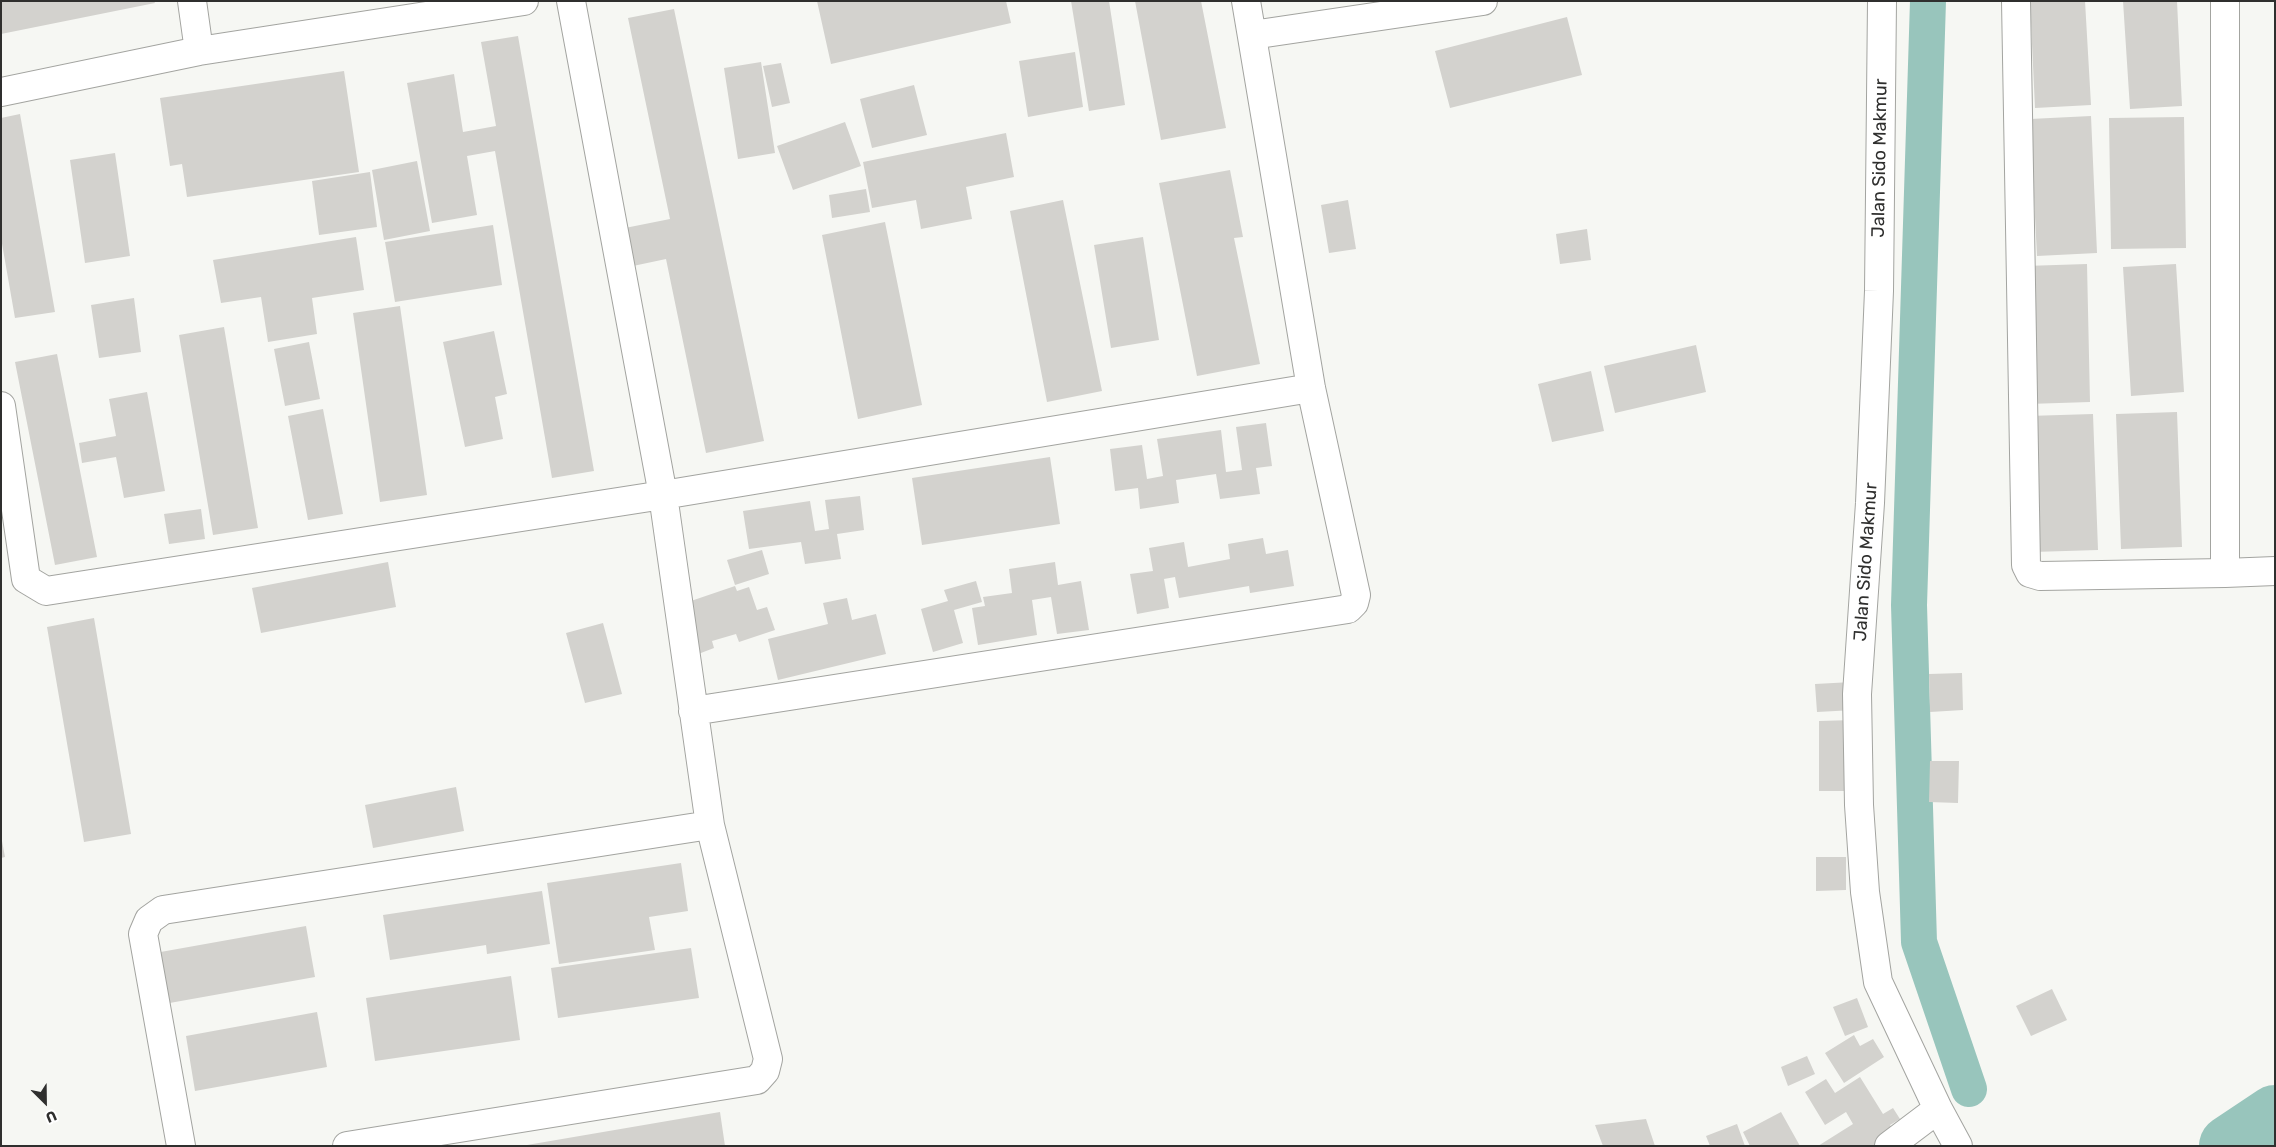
<!DOCTYPE html>
<html>
<head>
<meta charset="utf-8">
<style>
  body { margin:0 }
  #map { position:relative; width:2276px; height:1147px; overflow:hidden; background:#f6f7f3; font-family:Rubik,sans-serif }
  canvas { display:block }
  .frame { position:absolute; inset:0; border:2px solid #2f2f2e; pointer-events:none }
  .north { position:absolute; left:20px; top:1077px; width:50px; height:50px; -webkit-text-stroke:4px #fff; paint-order:stroke; rotate:157deg; font-size:14px; font-weight:700; line-height:20px; text-align:center; color:#2f2f2e }
  .north::after { content:''; display:block; margin:auto; width:18px; height:22px; background:#2f2f2e; clip-path:polygon(50% 0,100% 100%,50% 72%,0 100%) }
</style>
</head>
<body>
<div id="map">
<canvas width="2276" height="1147"></canvas>
<div class="frame"></div>
<div class="north">U</div>
</div>
<script>
const context = document.querySelector('canvas').getContext('2d');
context.lineJoin = 'round';
const toPath = rows => new Path2D(rows.map(r => 'M' + r).join(''));
function strokePath(path, color, width, dash) { context.strokeStyle = color; context.lineWidth = width; context.lineCap = dash ? 'butt' : 'round'; context.setLineDash(dash || []); context.stroke(path); }
function paint(path, color) { context.fillStyle = color; context.fill(path, 'evenodd'); }
function drawText(font, color, halo, rows, align = 'center') {
  context.font = font + ' Rubik,sans-serif'; context.lineWidth = 4; context.setLineDash([]); context.textBaseline = 'middle'; context.strokeStyle = halo; context.fillStyle = color; for (const [text, x, y, turn = 0] of rows) {
    context.save(); context.translate(x, y); context.rotate((+turn || 0) * Math.PI / 180); context.textAlign = isNaN(turn) ? turn : align; if (halo) context.strokeText(text, 0, 0); context.fillText(text, 0, 0); context.restore();
  }
}
strokePath(toPath([
  [1928,1,1909,605,1919,942,1969,1089]
]), '#98c5bc', 36);
strokePath(toPath([
  [2230,1146,2275,1116]
]), '#98c5bc', 62);
paint(toPath([
  [1,1,154,1,155,3,1,34],
  [817,1,1006,1,1011,23,831,64],
  [1071,1,1109,1,1125,105,1089,111],
  [1135,1,1201,1,1226,128,1161,140],
  [2030,1,2085,1,2091,105,2035,108],
  [2123,1,2177,1,2182,106,2130,109],
  [674,9,764,441,706,453,666,259,633,266,625,228,670,219,628,18],
  [1567,17,1582,75,1450,108,1435,51],
  [518,36,594,471,552,478,495,151,467,156,477,215,432,223,407,83,454,74,463,132,496,126,481,42],
  [1075,52,1083,107,1028,117,1019,61],
  [761,62,775,153,738,159,724,68],
  [781,63,790,103,772,107,763,66],
  [344,71,359,172,187,197,182,164,170,166,160,98],
  [914,85,927,135,872,148,860,99],
  [20,114,55,312,15,318,1,238,1,118],
  [2091,116,2097,253,2037,256,2030,119],
  [2184,117,2186,248,2111,249,2109,118],
  [845,122,861,166,793,190,777,146],
  [1006,133,1014,177,966,187,972,219,921,229,916,200,872,208,863,162],
  [115,153,130,256,85,263,70,160],
  [417,161,430,231,384,240,372,170],
  [1230,170,1243,237,1234,238,1260,364,1197,376,1159,183],
  [370,172,377,227,319,235,312,181],
  [866,189,870,212,832,218,829,195],
  [1063,200,1102,391,1047,402,1010,211],
  [1348,200,1356,249,1329,253,1321,205],
  [885,222,922,405,858,419,822,235],
  [493,225,502,285,395,302,385,242],
  [1587,229,1591,260,1560,264,1556,234],
  [356,237,364,290,312,298,317,334,268,342,261,297,221,303,213,260],
  [1143,237,1159,340,1111,348,1094,245],
  [2087,264,2090,402,2028,404,2025,266],
  [2176,264,2184,392,2131,396,2123,267],
  [134,298,141,352,99,358,91,305],
  [400,306,427,495,380,502,353,313],
  [224,327,258,528,213,535,179,335],
  [494,331,507,394,495,397,503,439,465,447,443,342],
  [309,342,320,399,285,406,274,349],
  [1696,345,1706,392,1615,413,1604,366],
  [57,354,97,557,55,565,15,362],
  [1591,371,1604,431,1552,442,1538,384],
  [147,392,165,491,124,498,116,457,82,463,79,443,116,436,109,399],
  [323,409,343,514,308,520,288,416],
  [2177,412,2182,547,2121,549,2116,414],
  [2093,414,2098,550,2033,552,2028,416],
  [1266,423,1272,466,1256,468,1260,494,1220,499,1216,474,1176,480,1179,503,1140,509,1138,488,1115,491,1110,449,1142,445,1147,479,1163,476,1157,439,1221,430,1226,472,1242,470,1236,427],
  [1050,457,1060,524,922,545,912,478],
  [860,496,864,530,837,534,841,559,805,564,801,542,749,549,743,511,810,501,815,531,829,529,825,500],
  [201,509,205,539,169,544,164,514],
  [1263,538,1266,554,1288,550,1294,586,1250,593,1249,586,1179,598,1175,577,1164,579,1169,608,1137,614,1130,574,1153,571,1149,548,1184,542,1188,567,1230,559,1228,544],
  [762,550,769,574,735,585,727,560],
  [388,562,396,607,261,633,252,588],
  [1055,562,1058,585,1081,581,1089,630,1057,634,1051,597,1032,600,1037,635,978,645,972,608,985,606,983,597,1012,593,1009,569],
  [976,581,982,602,954,610,963,643,933,652,921,609,948,601,944,590],
  [735,586,737,591,749,587,757,610,767,607,775,630,739,642,736,634,712,641,714,648,693,656,686,634,697,631,688,602],
  [847,598,852,620,876,614,886,654,778,680,768,639,828,624,823,603],
  [94,618,131,834,84,842,47,627],
  [603,623,622,694,585,703,566,633],
  [1962,673,1963,710,1930,712,1929,674],
  [1852,682,1854,710,1817,712,1815,684],
  [1854,720,1854,791,1819,791,1819,721],
  [1930,761,1959,761,1958,803,1929,802],
  [456,787,464,831,373,848,365,805],
  [2,841,5,857,1,858,1,842],
  [1816,857,1846,857,1846,890,1816,891],
  [681,863,688,911,649,917,655,950,559,964,547,883],
  [542,891,550,944,487,954,486,945,390,960,383,915],
  [306,926,315,977,164,1004,155,953],
  [691,948,699,998,558,1018,551,968],
  [511,976,520,1040,375,1061,366,998],
  [2052,989,2067,1020,2031,1036,2016,1006],
  [1857,998,1868,1027,1845,1036,1833,1007],
  [317,1012,327,1067,195,1091,186,1036],
  [1854,1035,1860,1046,1873,1039,1884,1057,1844,1083,1825,1053],
  [1807,1056,1815,1074,1788,1086,1781,1067],
  [1860,1077,1883,1114,1893,1108,1900,1119,1890,1125,1895,1133,1875,1146,1818,1146,1853,1124,1846,1112,1825,1125,1805,1092,1826,1079,1835,1093],
  [720,1112,725,1146,527,1146,527,1145],
  [1781,1112,1800,1146,1750,1146,1743,1132],
  [1646,1119,1655,1146,1603,1146,1595,1125],
  [1737,1124,1745,1146,1710,1146,1706,1136]
]), '#d3d2ce');
const minor = toPath([
  [192,1,199,51],
  [571,1,663,495,1311,388],
  [1882,1,1879,291,1870,503,1857,694,1859,805,1865,892,1878,982,1938,1109,1958,1146],
  [2016,1,2026,565,2030,573,2040,576,2225,573],
  [2225,1,2225,573,2275,571],
  [1252,35,1483,1],
  [1,92,199,51,524,1],
  [1,406,26,579,46,591,663,495,710,825,768,1059,765,1071,757,1080,347,1146],
  [693,711,1348,609,1354,603,1356,595,1311,388,1246,1],
  [181,1146,143,934,149,920,163,910,710,825],
  [1889,1146,1938,1109]
]);
strokePath(minor, '#a3a4a0', 30);
strokePath(minor, '#fff', 28);
drawText('18px', '#2f2f2e', '#fff', [
  ["Jalan Sido Makmur",1880,158,-89],
  ["Jalan Sido Makmur",1866,562,-86]
]);
</script>
</body>
</html>
